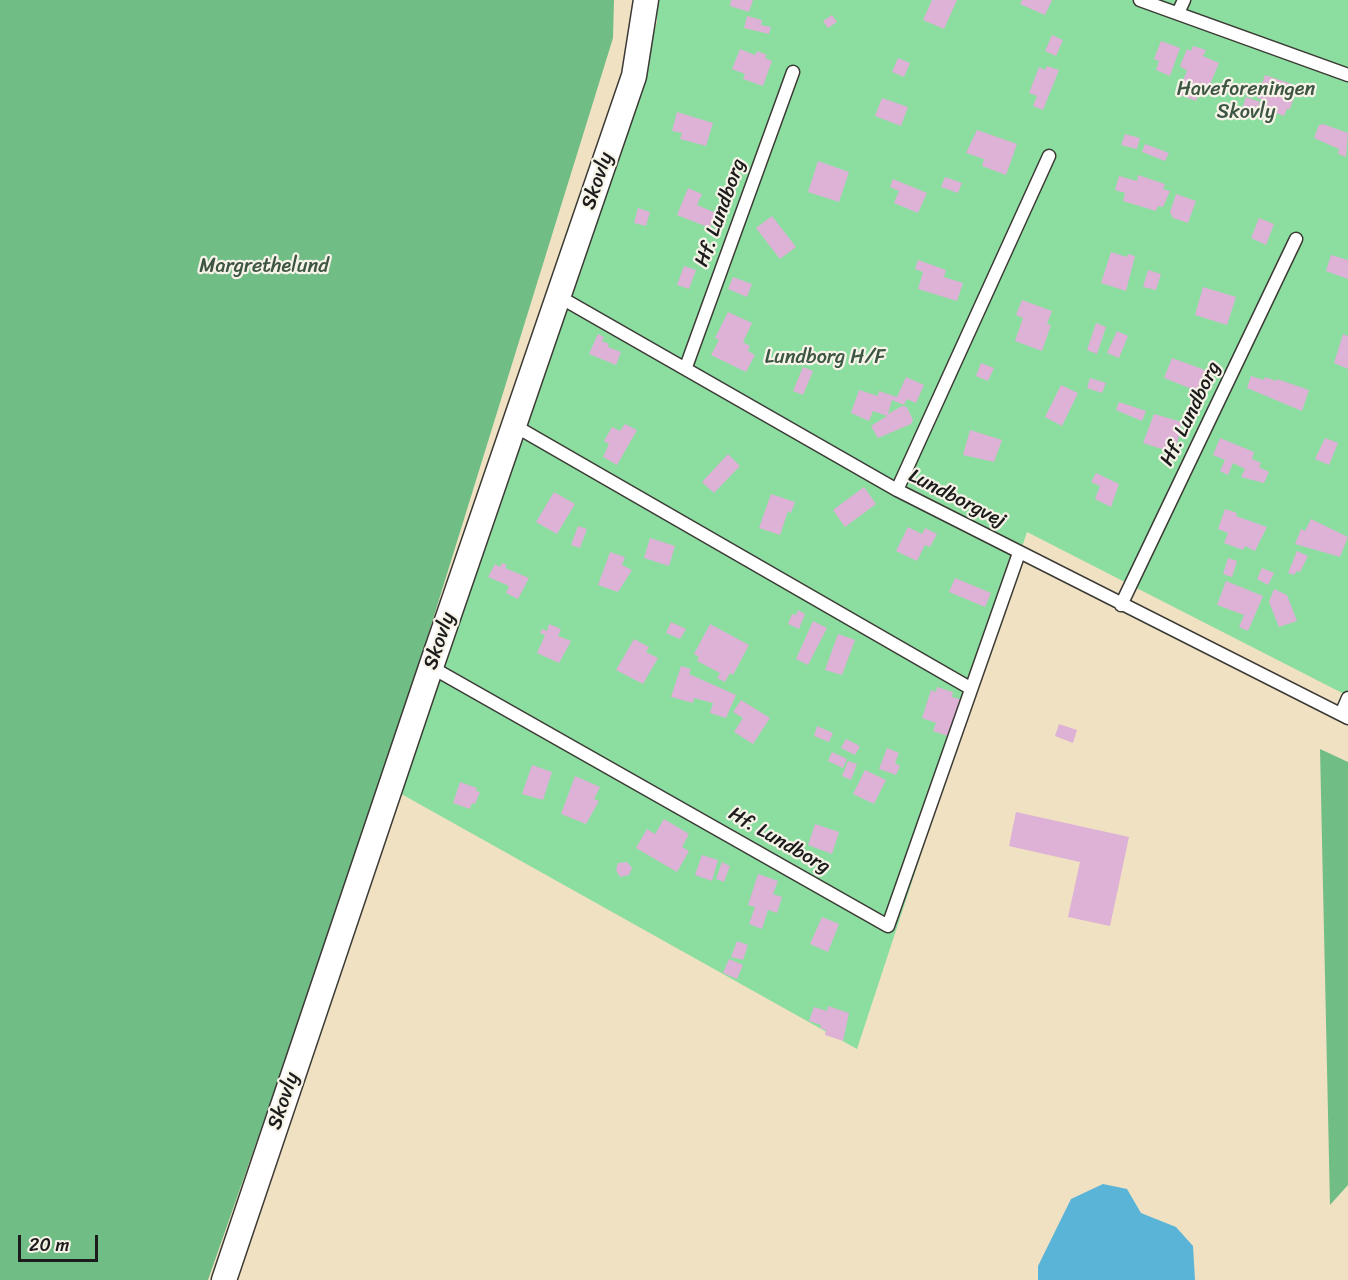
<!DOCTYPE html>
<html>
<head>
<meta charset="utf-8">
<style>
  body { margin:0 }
  #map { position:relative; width:1348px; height:1280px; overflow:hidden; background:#f0e1c2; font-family:Sriracha,sans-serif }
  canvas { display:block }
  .scale { position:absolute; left:18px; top:1235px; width:80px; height:27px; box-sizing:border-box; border:3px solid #1c1c1c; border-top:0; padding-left:8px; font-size:18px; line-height:21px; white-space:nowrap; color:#1c1c1c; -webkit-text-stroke:4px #f7f3e8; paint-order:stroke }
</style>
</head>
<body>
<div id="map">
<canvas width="1348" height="1280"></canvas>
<div class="scale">20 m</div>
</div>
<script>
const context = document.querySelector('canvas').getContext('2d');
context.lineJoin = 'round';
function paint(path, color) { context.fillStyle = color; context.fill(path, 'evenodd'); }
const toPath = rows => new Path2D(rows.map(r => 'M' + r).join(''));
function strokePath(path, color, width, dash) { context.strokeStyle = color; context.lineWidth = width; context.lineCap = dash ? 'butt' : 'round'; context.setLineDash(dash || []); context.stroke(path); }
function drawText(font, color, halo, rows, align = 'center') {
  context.font = font + ' Sriracha,sans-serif'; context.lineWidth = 4.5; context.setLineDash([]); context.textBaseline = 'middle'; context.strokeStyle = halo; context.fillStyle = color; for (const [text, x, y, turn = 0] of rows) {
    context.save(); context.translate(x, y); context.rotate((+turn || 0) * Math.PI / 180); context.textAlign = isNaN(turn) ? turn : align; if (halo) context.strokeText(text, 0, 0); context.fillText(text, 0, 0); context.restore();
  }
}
paint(toPath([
  [657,0,1348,0,1348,696,1027,532,857,1049,396,791,657,22]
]), '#8bdea0');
paint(toPath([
  [0,0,614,0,613,38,381,787,208,1280,0,1280],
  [1320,749,1348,762,1348,1185,1330,1205]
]), '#70bd86');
paint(toPath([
  [1103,1184,1127,1189,1141,1213,1176,1227,1193,1246,1195,1280,1038,1280,1038,1266,1071,1199]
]), '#5ab4d8');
paint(toPath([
  [731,0,753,0,749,12,730,6],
  [932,0,957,0,944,29,923,20],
  [1022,0,1052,0,1045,15,1020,4],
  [832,15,837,22,828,28,823,21],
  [747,16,762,20,761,25,771,27,769,34,744,28],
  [1052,35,1063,40,1056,56,1045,51],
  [1161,41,1180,48,1170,76,1156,70,1159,61,1154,59],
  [1193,46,1206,50,1203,56,1219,63,1206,94,1200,91,1196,101,1177,94,1187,71,1180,66,1187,49,1191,51],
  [740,49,755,55,757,51,767,55,765,58,772,61,763,86,743,79,745,74,732,69],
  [898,58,910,63,904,77,892,72],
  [1047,66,1059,70,1043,110,1033,106,1037,96,1029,93,1039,67,1045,70],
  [1265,75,1298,86,1290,109,1287,109,1284,116,1265,109,1268,101,1257,98],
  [1246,97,1260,102,1256,114,1242,109],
  [882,98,908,107,901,126,875,116],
  [677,112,713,123,706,146,680,139,682,133,672,131],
  [1323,124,1348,133,1346,157,1338,154,1339,149,1314,138,1319,125],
  [977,130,1017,144,1006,175,982,166,984,159,966,153],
  [1125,134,1140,138,1137,149,1121,145],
  [1145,144,1169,153,1165,161,1142,152],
  [818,161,849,172,839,202,808,192],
  [1138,175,1165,184,1163,189,1170,191,1163,207,1158,206,1156,211,1123,201,1125,193,1115,190,1119,176,1137,181],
  [945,177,962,183,958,193,941,187],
  [893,179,927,193,918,213,894,203,899,191,890,187],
  [688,188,702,194,697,205,716,213,710,228,677,215],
  [1176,194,1196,201,1188,223,1173,218,1170,212],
  [638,208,650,212,646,226,634,223],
  [772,216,796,247,780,259,756,228],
  [1259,218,1274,224,1266,245,1251,238],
  [1111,252,1127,257,1128,254,1135,256,1126,291,1101,283],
  [1331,255,1348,260,1348,279,1326,271],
  [918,260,946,270,944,277,963,283,957,301,918,289,923,272,915,269],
  [684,266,696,270,689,289,677,285],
  [1148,270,1161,274,1156,290,1143,287],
  [733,277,752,284,747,297,728,289],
  [1203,287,1236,297,1227,325,1195,315],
  [1022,300,1052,311,1047,324,1051,325,1042,351,1015,341,1023,318,1016,315],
  [728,312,752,323,743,342,750,346,748,351,755,355,746,372,711,355,719,340,715,338],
  [1096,323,1106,327,1097,354,1087,350],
  [1117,331,1128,336,1119,358,1107,353],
  [598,334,604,337,602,341,609,344,608,347,621,352,616,365,589,354],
  [1343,334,1348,336,1348,369,1334,363],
  [1172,358,1205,370,1197,391,1164,378],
  [981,363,994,368,988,381,976,376],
  [803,367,813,371,803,395,793,391],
  [1251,376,1264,380,1265,377,1276,381,1277,379,1309,390,1302,411,1247,388],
  [906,377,924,385,916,403,907,399,904,405,892,400,888,414,902,406,907,407,913,420,911,424,878,438,871,426,887,416,873,411,869,421,851,413,859,390,878,396,879,391,897,397],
  [1090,378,1106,383,1102,393,1087,388],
  [1061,385,1078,393,1062,426,1045,417],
  [1119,402,1146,411,1142,421,1116,410],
  [1154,414,1182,422,1177,444,1171,442,1168,451,1143,443],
  [625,424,637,430,617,465,603,457,609,444,604,441,612,427,620,431],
  [970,430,1002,440,994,462,963,455],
  [1220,438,1254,452,1252,459,1261,463,1259,467,1269,472,1264,483,1241,477,1245,469,1233,463,1228,475,1220,471,1225,460,1213,455],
  [1325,438,1338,443,1329,465,1315,459],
  [728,454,740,466,714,493,702,482],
  [1096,473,1119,484,1111,507,1095,499,1100,486,1091,482],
  [864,487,876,504,845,527,833,510],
  [554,492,575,504,557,534,536,522],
  [771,494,795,502,791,513,788,511,780,535,759,528],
  [1225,509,1237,513,1236,516,1267,527,1255,551,1245,546,1243,550,1224,543,1228,533,1218,529],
  [1311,519,1348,537,1340,557,1295,544,1301,529,1305,531],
  [578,526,587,529,580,548,571,545],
  [908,527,922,534,925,528,937,534,930,547,925,545,917,561,896,551],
  [650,538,675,546,669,566,644,558],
  [1297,551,1308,556,1300,572,1297,571,1294,575,1288,573],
  [610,552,625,557,622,565,632,570,618,592,598,585],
  [1228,558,1237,561,1232,577,1223,574],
  [502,563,507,565,505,568,529,578,518,599,506,593,509,586,488,577,495,564,500,567],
  [1262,568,1274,573,1268,585,1257,579],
  [955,578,991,593,985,607,949,592],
  [1226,581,1263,596,1248,631,1239,627,1244,615,1217,605],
  [1274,589,1287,595,1297,621,1279,627,1269,602],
  [798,610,805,614,799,629,788,624,792,614,796,615],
  [813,621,827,628,808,665,796,659],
  [671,622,686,629,680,639,666,633],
  [549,624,561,629,558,636,571,641,559,663,537,653,545,635,540,633,542,629,547,631],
  [710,624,749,645,733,675,730,673,725,682,717,678,720,673,697,661,699,657,694,654],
  [838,634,855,640,842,675,825,670],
  [634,639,649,647,646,652,658,658,643,684,616,670],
  [681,666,691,669,689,674,736,695,726,718,710,713,713,703,694,698,693,703,671,697],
  [937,687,953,692,952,697,960,699,948,736,933,731,936,723,922,718,931,690,936,692],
  [741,700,770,718,753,744,734,732,743,718,733,712],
  [1059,724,1077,730,1073,743,1055,736],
  [817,726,833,733,829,742,814,736],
  [846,739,860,746,855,755,841,748],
  [887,748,899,753,895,763,900,766,896,775,879,769],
  [832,752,847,759,843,768,828,761],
  [848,761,857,764,851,780,842,776],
  [532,765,552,772,543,800,522,794],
  [865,770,886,780,874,804,853,794],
  [575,776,600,787,594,799,599,801,586,824,561,814],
  [460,782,477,788,476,791,480,792,475,804,472,803,470,809,453,803],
  [1016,812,1129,837,1110,926,1068,917,1080,862,1009,846],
  [664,819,689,834,682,847,689,851,677,872,636,848,647,829,655,834],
  [815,824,839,832,832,854,808,845],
  [702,855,718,860,712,881,695,875],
  [627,862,632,868,629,875,620,877,616,870,618,863],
  [722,862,730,866,724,882,716,879],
  [758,874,778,881,773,894,782,897,777,913,768,910,762,929,749,924,755,907,748,905],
  [822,917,839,924,828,952,810,944],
  [737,941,748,945,743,960,731,957],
  [729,959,743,965,737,979,723,973],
  [828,1006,849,1013,843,1041,825,1035,826,1030,820,1028,821,1025,809,1021,814,1007,827,1011]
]), '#deb1d6');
const lane = toPath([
  [1140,0,1348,75],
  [1178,13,1184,0],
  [558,296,897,490,1348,718],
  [686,367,793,72],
  [515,426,970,688],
  [897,490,1049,156],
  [1121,605,1296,239],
  [431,667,888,926,1019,553],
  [1341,714,1348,698]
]);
const street = toPath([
  [224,1280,431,667,634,76,646,0]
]);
strokePath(lane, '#3c3a35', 15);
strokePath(street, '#3c3a35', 27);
strokePath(lane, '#fff', 12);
strokePath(street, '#fff', 24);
drawText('20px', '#3d5644', '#f7f3e8', [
  ["Haveforeningen",1246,90],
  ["Skovly",1246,113],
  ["Margrethelund",264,267],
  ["Lundborg H/F",825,358]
]);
drawText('20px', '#1c1c1c', '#f7f3e8', [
  ["Skovly",598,181,-71],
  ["Hf. Lundborg",721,213,-70],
  ["Hf. Lundborg",1191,414,-64],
  ["Lundborgvej",957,499,27],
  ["Skovly",440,641,-71],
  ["Hf. Lundborg",779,841,30],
  ["Skovly",284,1101,-71]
]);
</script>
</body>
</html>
